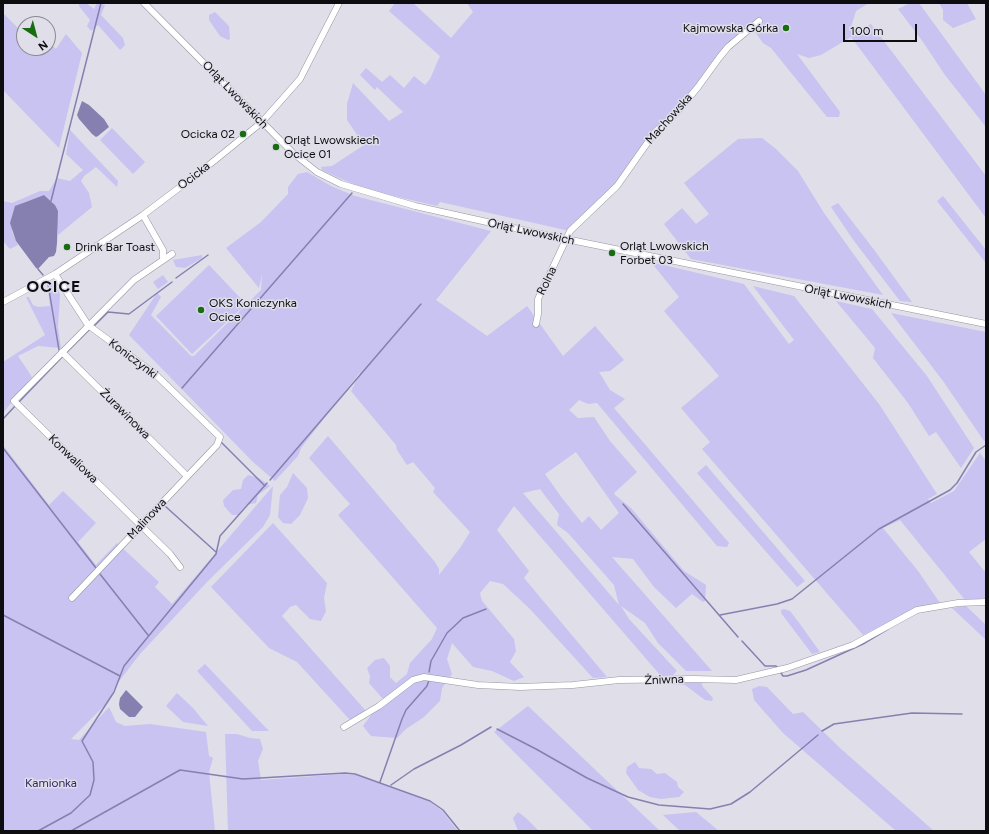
<!DOCTYPE html>
<html>
<head>
<meta charset="utf-8">
<style>
  body { margin:0 }
  #map { position:relative; width:989px; height:834px; overflow:hidden; background:#dfdee9; font-family:Figtree,sans-serif }
  canvas { display:block }
  .frame { position:absolute; inset:0; border:4px solid #0d0d10; pointer-events:none }
  .north { position:absolute; left:16px; top:16px; width:40px; height:40px; box-sizing:border-box; background:#dfdee9; border:1px solid #8b8a92; border-radius:50%; rotate:144deg; font-size:11px; font-weight:700; line-height:16px; text-align:center; color:#0d0d10 }
  .north::after { content:''; display:block; margin:auto; width:14px; height:18px; background:#196c12; clip-path:polygon(50% 0,100% 100%,50% 72%,0 100%) }
  .scale { position:absolute; left:843px; top:24px; width:74px; height:18px; box-sizing:border-box; border:2px solid #0d0d10; border-top:0; padding-left:5px; font-size:12px; line-height:14px; white-space:nowrap; color:#0d0d10; -webkit-text-stroke:3px #dfdee9; paint-order:stroke }
</style>
</head>
<body>
<div id="map">
<canvas width="989" height="834"></canvas>
<div class="frame"></div>
<div class="north">N</div>
<div class="scale">100 m</div>
</div>
<script>
const context = document.querySelector('canvas').getContext('2d');
context.lineJoin = 'round';
function paint(path, color) { context.fillStyle = color; context.fill(path, 'evenodd'); }
const toPath = rows => new Path2D(rows.map(r => 'M' + r).join(''));
function strokePath(path, color, width, dash) { context.strokeStyle = color; context.lineWidth = width; context.lineCap = dash ? 'butt' : 'round'; context.setLineDash(dash || []); context.stroke(path); }
function drawText(font, color, halo, rows, align = 'center') {
  context.font = font + ' Figtree,sans-serif'; context.lineWidth = 3; context.setLineDash([]); context.textBaseline = 'middle'; context.strokeStyle = halo; context.fillStyle = color; for (const [text, x, y, turn = 0] of rows) {
    context.save(); context.translate(x, y); context.rotate((+turn || 0) * Math.PI / 180); context.textAlign = isNaN(turn) ? turn : align; if (halo) context.strokeText(text, 0, 0); context.fillText(text, 0, 0); context.restore();
  }
}
paint(toPath([
  [79,3,86,3,94,9,97,3,105,5,101,15,123,38,125,45,120,50,98,25,91,31,87,26,90,20,79,6],
  [395,3,413,3,451,38,473,12,467,3,869,3,856,11,851,27,851,36,871,24,986,176,986,218,851,37,821,55,809,58,797,54,840,112,839,117,827,117,771,48,763,43,755,32,759,22,728,47,698,87,655,132,617,186,570,231,440,202,437,206,364,189,337,177,322,170,321,167,332,166,364,145,347,120,347,104,353,83,389,121,403,112,377,87,375,90,360,75,366,68,382,82,390,75,404,88,414,76,425,85,430,79,440,56,389,11],
  [910,3,919,3,986,95,986,127,945,75,923,42,898,9],
  [939,3,967,3,976,19,953,28,943,20,943,10],
  [215,12,229,26,230,39,228,40,220,36,209,20,209,15],
  [3,13,24,34,24,48,48,48,48,41,56,49,66,34,82,53,59,148,3,90],
  [112,128,145,162,133,174,100,140],
  [70,130,118,181,117,187,96,167,84,176,81,181,89,193,92,207,58,235,55,205,50,200,44,195,22,203,12,232,18,245,10,249,3,241,3,201,12,203,40,191,49,191,57,178,70,181,83,170,66,154],
  [762,138,776,149,798,171,824,213,883,295,691,259,664,224,682,208,696,224,709,214,684,183,738,139],
  [307,172,331,186,355,196,491,231,436,300,487,336,527,306,563,356,595,326,624,360,610,371,599,372,610,390,625,399,614,408,729,543,727,547,717,546,597,403,588,404,579,400,569,410,578,418,594,417,610,441,637,472,614,493,615,495,631,508,684,571,706,585,705,601,703,602,692,594,676,608,654,587,633,559,612,557,712,671,686,671,658,643,645,623,621,606,629,619,677,671,673,675,661,676,514,506,497,530,529,571,524,578,607,677,593,678,530,609,503,584,490,581,480,593,482,601,514,639,516,651,510,662,524,677,514,681,492,671,473,667,452,643,447,659,452,674,442,688,440,701,424,717,406,729,397,738,371,736,363,726,383,699,369,683,370,676,367,668,375,660,384,658,390,666,390,677,396,683,407,674,410,663,432,639,437,628,338,515,350,504,309,458,328,436,435,562,439,569,439,575,460,548,470,532,433,492,435,488,413,462,407,465,397,450,396,445,351,391,361,371,301,448,298,456,275,481,253,462,129,335,157,293,161,297,151,315,191,356,194,356,197,353,261,290,262,274,259,288,226,248,261,222,288,194,288,187,298,174],
  [576,452,619,513,601,530,589,516,582,523,562,498,545,474],
  [540,489,559,514,557,525,568,533,614,585,619,605,523,493],
  [943,196,986,250,986,263,937,201],
  [838,203,875,251,912,302,900,301,854,241,831,207],
  [202,255,202,258,185,268,176,267,173,260],
  [651,262,744,284,789,344,794,340,753,286,794,296,879,404,937,494,928,499,931,503,954,491,980,453,986,461,986,539,969,552,986,573,986,598,965,600,900,520,883,528,918,571,940,603,918,607,863,635,702,449,710,442,681,408,719,376,664,311,679,297],
  [209,265,246,304,192,354,156,316],
  [163,275,168,282,158,289,153,282],
  [52,283,58,289,60,295,58,327,61,348,38,346,18,356,32,377,3,413,3,362,45,335,26,297,29,297,33,305,38,307,50,306,48,289],
  [836,301,872,309,927,376,974,448,961,468,936,432,929,436,908,403,873,358,875,348],
  [891,313,986,332,986,440,984,441,943,381],
  [3,445,49,505,63,491,96,523,78,542,96,565,117,543,159,582,155,587,172,604,273,486,270,515,263,527,208,581,140,654,117,684,107,703,71,739,79,740,109,707,116,722,125,726,150,724,206,732,209,756,213,758,209,772,215,831,3,831],
  [706,465,805,581,797,587,697,473],
  [293,473,307,488,308,498,300,515,291,524,283,523,278,517,280,495,287,487],
  [248,475,259,478,270,486,258,495,256,503,246,505,238,515,232,515,224,506,223,500,233,490,241,489,243,480],
  [273,523,327,583,324,598,326,611,321,621,310,619,296,605,290,607,282,616,366,711,350,720,297,662,269,648,211,587],
  [966,606,986,625,986,640,952,608],
  [784,609,790,611,800,624,820,652,812,654,781,613,781,610],
  [205,664,269,731,252,731,197,671],
  [669,681,701,681,703,687,713,698,712,701,705,700,685,685,671,684],
  [759,686,767,687,793,714,803,712,840,748,934,831,896,831,783,733,754,700,752,689],
  [177,693,193,708,208,726,183,722,166,706],
  [528,706,605,779,660,831,593,831,494,732],
  [225,734,237,734,250,738,260,739,263,749,258,761,261,780,344,774,356,775,430,802,442,811,458,831,228,831],
  [635,762,639,768,651,769,657,774,665,773,677,782,678,787,684,792,679,797,661,799,650,797,638,790,626,773,627,767],
  [518,812,526,818,539,831,518,831,513,818],
  [696,812,719,831,680,831,663,815]
]), '#c8c3f0');
paint(toPath([
  [82,101,89,105,104,119,109,127,98,136,96,137,92,134,79,119,77,115],
  [44,195,55,205,58,211,57,243,56,252,54,256,49,257,38,269,36,268,16,241,10,223,15,206],
  [126,690,143,707,135,717,129,717,120,709,119,704,120,698]
]), '#8680b1');
strokePath(toPath([
  [51,201,101,3],
  [38,269,43,275],
  [176,278,208,255],
  [48,284,59,350],
  [93,327,108,312,129,314,172,282],
  [66,353,90,329],
  [182,388,352,193],
  [19,402,63,356],
  [3,419,16,405],
  [221,442,265,486],
  [3,448,96,568],
  [270,480,421,304],
  [623,504,738,637],
  [165,506,216,552],
  [100,574,148,635],
  [3,615,120,676],
  [720,615,777,604,792,599,879,529,950,490,957,483,976,452,986,445],
  [742,641,765,666,776,666,778,668],
  [429,672,431,661,447,633,463,618,486,609],
  [781,673,783,676,787,676,806,670,863,644,888,629],
  [497,729,536,749,587,778,628,797,659,805,710,809,731,804,750,792,818,735],
  [822,731,834,724,912,713,962,714],
  [380,782,402,719,406,710,427,686,429,680],
  [391,785,414,769,461,745,491,727],
  [38,831,71,813,90,795,94,780,93,762,82,741,114,692,124,666,216,554,220,536,267,483],
  [71,831,180,770,243,779,345,773,355,774,430,801,443,810,460,831]
]), '#8680b1', 1.5);
const minor = toPath([
  [144,3,293,153,317,172,341,184,415,206,541,234,986,324],
  [143,215,163,250,163,259],
  [172,254,134,280,14,401,170,554,180,567],
  [55,274,88,325,155,374,220,437,217,445,72,598],
  [3,302,55,274,143,215,204,169,262,122,300,79,339,3],
  [536,324,538,314,538,299,570,231,617,186,655,132,677,112,698,87,719,58,728,47,759,21],
  [62,352,187,476],
  [344,727,379,706,413,680,424,677,478,685,520,687,573,685,619,680,694,679,736,680,787,668,853,645,917,610,958,603,986,602]
]);
strokePath(minor, '#9695a0', 7);
strokePath(minor, '#fff', 6);
for (const [x, y, r, color] of [
  [786,28,4,"#196c12"],
  [243,134,4,"#196c12"],
  [276,147,4,"#196c12"],
  [67,247,4,"#196c12"],
  [612,253,4,"#196c12"],
  [201,310,4,"#196c12"]
]) { const dot = new Path2D(); dot.arc(x, y, r, 0, 2 * Math.PI); context.fillStyle = color; context.fill(dot); strokePath(dot, '#dfdee9', 1.5); }
drawText('12px', '#0d0d10', '#dfdee9', [
  ["Kajmowska Górka",778,28,"right"],
  ["Ocicka 02",235,134,"right"],
  ["Orląt Lwowskiech",284,140],
  ["Ocice 01",284,154],
  ["Orląt Lwowskich",620,246],
  ["Forbet 03",620,260],
  ["Drink Bar Toast",75,247],
  ["OKS Koniczynka",209,303],
  ["Ocice",209,317]
], 'left');
drawText('12px', '#0d0d10', '#dfdee9', [
  ["Orląt Lwowskich",235,95,46],
  ["Machowska",669,119,-48],
  ["Ocicka",194,176,-38],
  ["Orląt Lwowskich",531,232,12],
  ["Rolna",547,281,-64],
  ["Orląt Lwowskich",848,297,11],
  ["Koniczynki",133,359,37],
  ["Żurawinowa",125,414,45],
  ["Konwaliowa",73,459,44],
  ["Malinowa",147,519,-47],
  ["Żniwna",664,680,-2]
]);
drawText('12px', '#342663', '#dfdee9', [
  ["Kamionka",51,783]
]);
context.letterSpacing = '1px';
drawText('bold 16px', '#0d0d10', '#dfdee9', [
  ["OCICE",54,287]
]);
context.letterSpacing = '0px';
</script>
</body>
</html>
